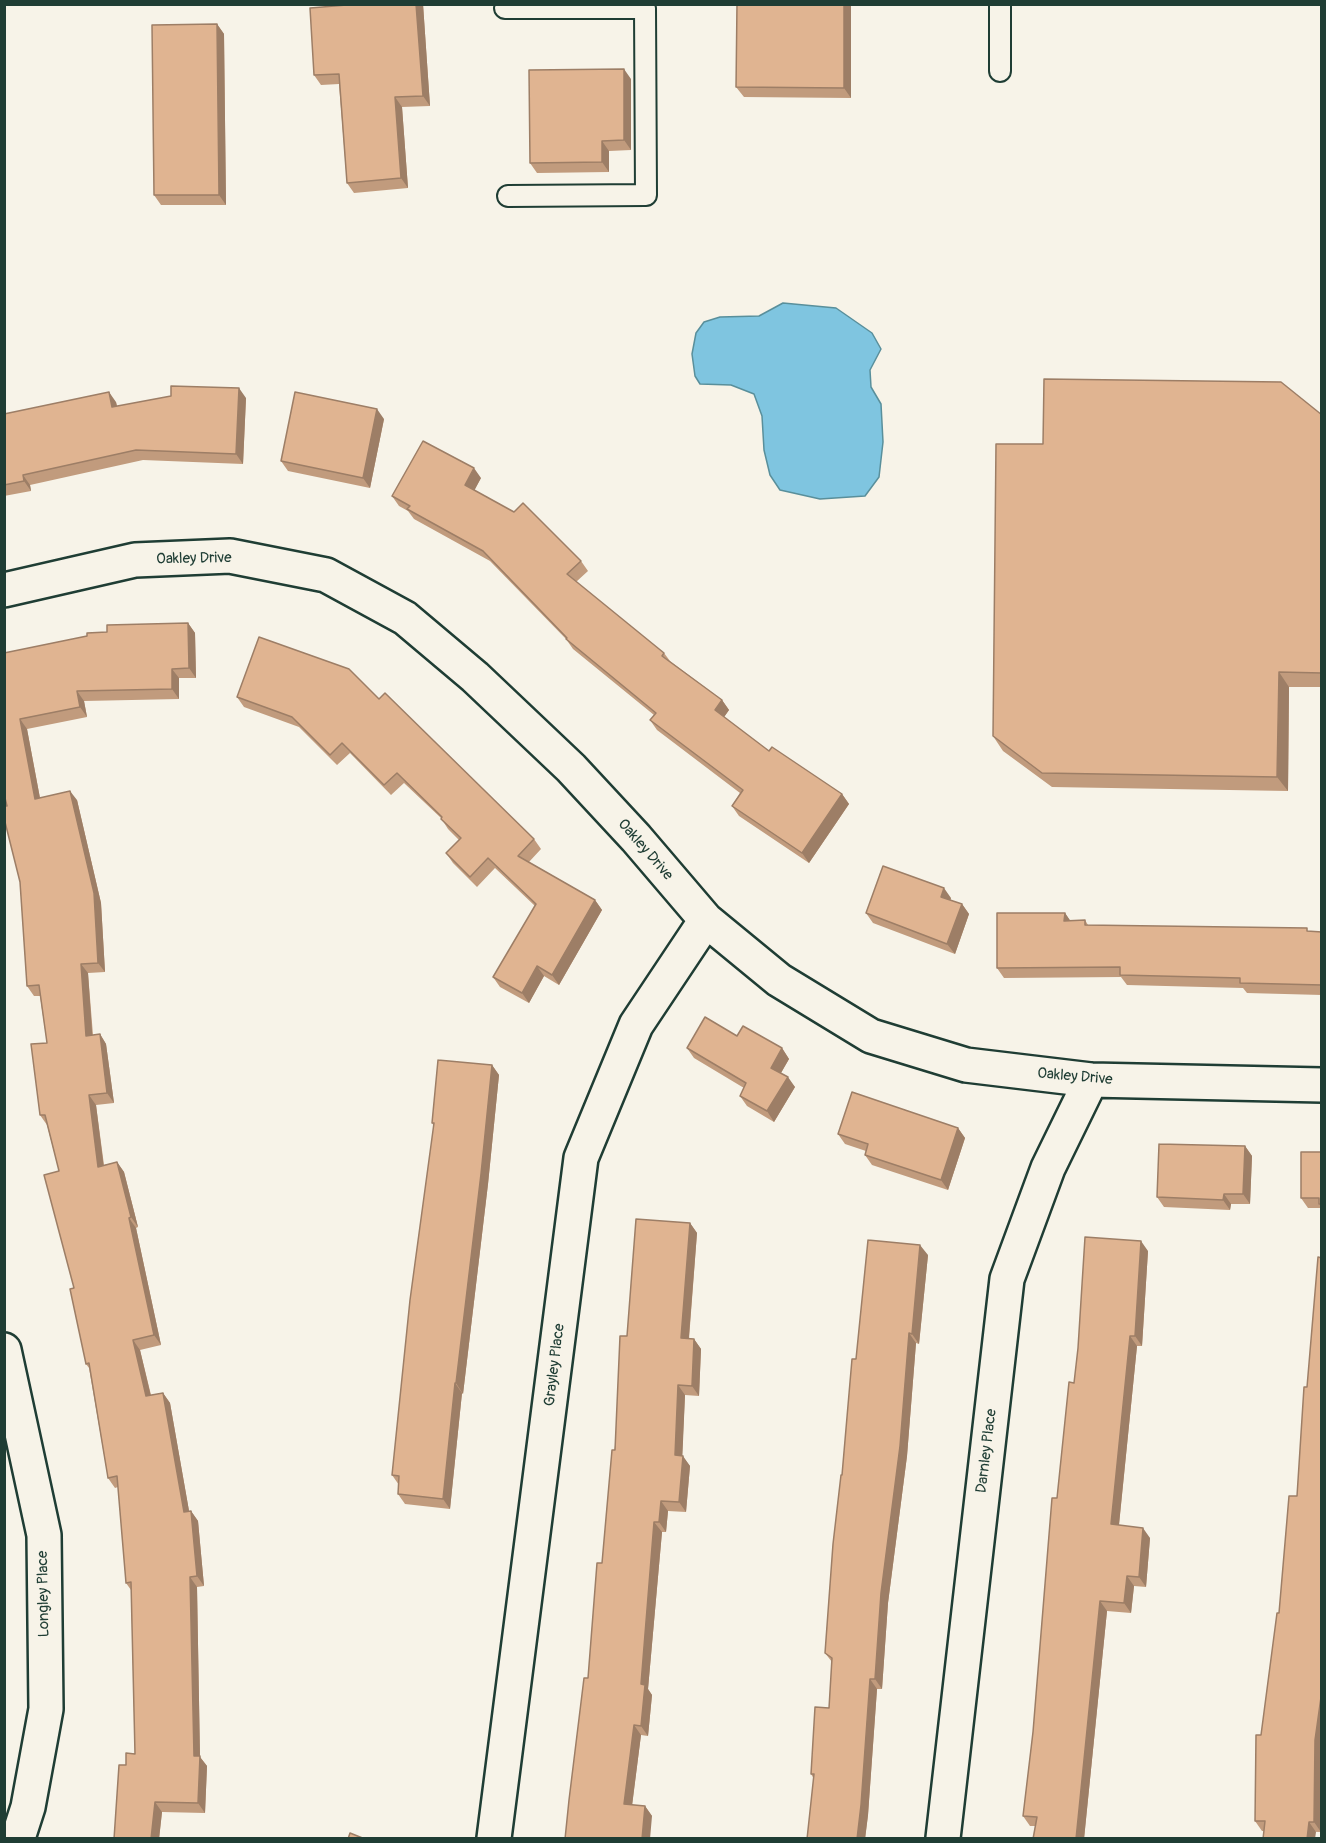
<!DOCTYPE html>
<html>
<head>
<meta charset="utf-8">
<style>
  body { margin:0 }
  #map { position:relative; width:1326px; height:1843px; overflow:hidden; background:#f7f3e8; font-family:Pangolin,sans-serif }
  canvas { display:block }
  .frame { position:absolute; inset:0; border:6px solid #1f3d34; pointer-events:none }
</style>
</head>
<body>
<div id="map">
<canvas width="1326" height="1843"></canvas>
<div class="frame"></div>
</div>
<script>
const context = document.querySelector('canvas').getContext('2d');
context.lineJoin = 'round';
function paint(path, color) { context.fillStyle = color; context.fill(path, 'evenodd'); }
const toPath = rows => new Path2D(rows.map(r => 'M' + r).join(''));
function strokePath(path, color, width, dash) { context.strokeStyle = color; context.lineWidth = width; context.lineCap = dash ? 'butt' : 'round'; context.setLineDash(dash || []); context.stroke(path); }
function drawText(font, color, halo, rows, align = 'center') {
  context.font = font + ' Pangolin,sans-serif'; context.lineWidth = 5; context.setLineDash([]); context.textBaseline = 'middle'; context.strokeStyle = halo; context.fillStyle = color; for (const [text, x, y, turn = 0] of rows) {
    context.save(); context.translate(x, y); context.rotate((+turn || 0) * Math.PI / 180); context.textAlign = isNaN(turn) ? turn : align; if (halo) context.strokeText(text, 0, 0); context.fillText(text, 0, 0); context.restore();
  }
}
const water = toPath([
  [783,303,836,308,872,333,881,349,870,370,871,387,881,404,883,442,879,477,865,496,820,499,780,490,770,475,764,450,762,416,754,394,731,385,700,384,695,376,692,354,696,333,704,322,720,317,759,316,783,303]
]);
paint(water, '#7fc5e0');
strokePath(water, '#598f9b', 1.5);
const lane = toPath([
  [505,8,645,8,646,195,508,196],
  [1000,71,1000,4]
]);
const street = toPath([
  [4,590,135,560,230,556,326,575,405,618,475,677,571,768,636,838,706,920,779,980,871,1036,966,1065,1091,1080,1322,1085],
  [4,1350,44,1535,46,1709,28,1807,18,1838],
  [494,1838,581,1158,636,1025,706,920],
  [943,1838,1007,1279,1048,1168,1091,1080]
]);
strokePath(lane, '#1f3d34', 24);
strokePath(street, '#1f3d34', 38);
strokePath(lane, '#f7f3e8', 20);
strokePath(street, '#f7f3e8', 33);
paint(toPath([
  [359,4,423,4,430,106,402,107,408,188,354,193,347,183,339,84,321,85,314,75],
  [737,4,851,4,851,98,744,97,736,87],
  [217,24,224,34,226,205,161,205,154,195],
  [631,79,631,150,609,151,609,172,537,173,530,163],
  [246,398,243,464,143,460,30,485,31,491,4,496,4,414,116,402,117,406],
  [1322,415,1322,687,1289,687,1288,791,1052,787,1003,751,993,736,1043,444],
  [384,419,370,488,288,471,281,461],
  [481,478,474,490,581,561,588,571,576,582,664,653,670,661,722,700,729,710,724,717,769,751,842,794,849,804,809,863,739,816,732,806,740,793,657,730,650,720,654,715,573,649,566,639,490,561,414,519,408,511,399,506,392,496],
  [188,623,195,633,196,678,179,678,179,699,84,701,87,717,27,729,40,798,77,800,101,903,105,972,88,973,93,1035,100,1034,106,1044,114,1103,96,1105,104,1165,117,1162,124,1172,138,1227,136,1228,161,1345,140,1350,151,1395,163,1393,170,1403,189,1511,191,1511,198,1521,204,1586,197,1587,200,1757,207,1766,205,1813,162,1812,159,1839,114,1839,126,1765,135,1754,131,1590,126,1583,118,1487,115,1488,108,1478,89,1368,86,1364,74,1288,59,1171,47,1125,40,1115,47,1043,40,996,34,996,27,986,20,882,7,806,4,653,107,632],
  [237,697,379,699,534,839,541,849,529,862,595,900,602,910,559,985,544,976,529,1003,500,987,493,977,535,906,495,868,477,887,453,863,446,853,459,840,448,829,441,818,404,783,391,795,350,753,337,765,299,727,244,707],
  [951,898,950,900,962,904,969,914,955,954,873,923,866,913],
  [1065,913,1070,921,1085,920,1088,925,1322,932,1322,995,1247,993,1243,988,1127,985,1121,977,1004,978,997,968],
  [737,1036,782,1048,789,1059,781,1073,795,1087,774,1122,747,1106,740,1096,744,1088,694,1058,687,1048],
  [492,1065,499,1075,488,1184,463,1394,462,1393,450,1509,405,1504,398,1494,399,1485,392,1475,434,1126,432,1123],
  [958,1128,965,1138,948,1190,872,1165,865,1155,866,1151,845,1144,838,1134],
  [1245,1146,1252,1156,1250,1204,1231,1204,1230,1210,1164,1207,1157,1197],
  [1322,1152,1322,1208,1308,1208,1301,1198],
  [690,1223,697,1233,689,1339,694,1339,701,1349,699,1396,685,1395,682,1456,690,1466,686,1512,668,1511,666,1532,662,1532,648,1689,652,1695,648,1736,641,1735,632,1805,645,1806,652,1816,565,1839,588,1678,602,1563,627,1336],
  [1148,1251,1142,1346,1137,1346,1119,1525,1150,1538,1146,1587,1134,1586,1131,1613,1107,1611,1084,1839,1033,1839,1036,1826,1030,1826,1023,1816,1033,1732,1057,1498,1074,1383],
  [928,1255,919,1344,916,1343,907,1456,888,1603,882,1689,877,1689,868,1815,865,1839,807,1839,814,1779,811,1774,829,1708,832,1662,825,1653,842,1475,856,1359],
  [1322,1258,1321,1832,1262,1831,1255,1821,1261,1735,1297,1496,1307,1387]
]), '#c19b7d');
paint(toPath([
  [416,4,423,4,430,106,423,96],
  [844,4,851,4,851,98,844,88],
  [217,24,224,34,226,205,219,195],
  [624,69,631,79,631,150,624,140],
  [395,97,402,107,408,188,401,178],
  [602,141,609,151,609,172,602,162],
  [239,388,246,398,243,464,236,454],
  [109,392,116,402,119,417,112,407],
  [377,409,384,419,370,488,363,478],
  [474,468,481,478,472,495,465,485],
  [23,475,30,485,31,491,24,481],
  [188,623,195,633,196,678,189,668],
  [172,669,179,678,179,699,172,689],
  [1279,672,1289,687,1288,791,1277,777],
  [77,691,84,701,87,717,80,707],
  [722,700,729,710,722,720,715,710],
  [20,719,27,729,42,809,35,799],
  [70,791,77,800,101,903,105,972,98,963],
  [842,794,849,804,809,863,802,853],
  [944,888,951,898,948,907,941,897],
  [595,900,602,910,559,985,552,975],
  [962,904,969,914,955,954,947,944],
  [1065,913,1072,923,1064,921],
  [81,964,88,973,93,1046,86,1036],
  [537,966,544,976,529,1003,522,993],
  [100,1034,106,1044,114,1103,107,1093],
  [782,1048,789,1059,778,1078,771,1068],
  [492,1065,499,1075,488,1184,463,1394,456,1383],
  [788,1077,795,1087,774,1122,767,1111],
  [89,1095,96,1105,105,1177,98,1167],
  [958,1128,965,1138,948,1190,941,1180],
  [1245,1146,1252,1156,1250,1204,1243,1194],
  [117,1162,124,1172,138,1227,131,1217],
  [1224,1194,1231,1204,1230,1210,1223,1200],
  [129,1218,136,1228,161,1345,154,1335],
  [690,1223,697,1233,688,1348,681,1338],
  [1141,1241,1148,1251,1142,1346,1135,1336],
  [920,1245,928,1255,919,1344,912,1334],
  [909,1333,916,1343,907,1456,888,1603,882,1689,875,1679,881,1593],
  [1130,1336,1137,1346,1118,1534,1111,1524],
  [694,1339,701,1349,699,1396,692,1386],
  [133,1340,140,1350,153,1405,146,1396],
  [455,1383,462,1393,450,1509,443,1499],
  [678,1385,685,1395,682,1465,675,1455],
  [163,1393,170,1403,191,1522,184,1512],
  [683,1456,690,1466,686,1512,679,1502],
  [661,1501,668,1511,666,1532,659,1522],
  [191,1511,198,1521,204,1586,197,1576],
  [654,1522,662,1532,648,1689,652,1695,648,1736,641,1726,641,1684],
  [1143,1528,1150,1538,1146,1587,1139,1577],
  [1127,1576,1134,1586,1131,1613,1124,1603],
  [190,1577,197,1587,200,1757,207,1766,205,1813,198,1803,194,1756],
  [1100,1601,1107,1611,1084,1839,1076,1839],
  [870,1679,877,1689,868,1815,865,1839,857,1839],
  [1322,1690,1322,1787,1321,1832,1314,1822,1315,1740],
  [634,1725,641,1735,631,1814,624,1804],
  [155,1802,162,1812,159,1839,151,1839],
  [645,1806,652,1816,650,1839,642,1839],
  [1309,1822,1316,1832,1315,1839,1307,1839]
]), '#9d7e66');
const building = toPath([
  [359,4,416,4,423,96,395,97,401,178,347,183,339,74,314,75,310,8,359,4],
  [737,4,844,4,844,88,736,87,737,4],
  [217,24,219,195,154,195,152,25,217,24],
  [624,69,624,140,602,141,602,162,530,163,529,70,624,69],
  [1044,379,1281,382,1322,415,1322,673,1279,672,1277,777,1042,773,993,736,996,444,1043,444,1044,379],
  [171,386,239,388,236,454,136,450,23,475,24,481,4,485,4,414,109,392,112,407,171,396,171,386],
  [295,392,377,409,363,478,281,461,295,392],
  [423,441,474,468,465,485,514,512,523,503,581,561,567,574,664,653,662,656,722,700,715,710,769,751,772,747,842,794,802,853,732,806,743,790,650,720,656,713,566,639,567,638,483,551,407,509,410,506,392,496,423,441],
  [188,623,189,668,172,669,172,689,77,691,80,707,20,719,35,799,70,791,94,893,98,963,81,964,86,1036,100,1034,107,1093,89,1095,98,1167,117,1162,131,1217,129,1218,154,1335,133,1340,146,1396,163,1393,184,1512,191,1511,197,1576,190,1577,194,1756,200,1756,198,1803,155,1802,151,1839,114,1839,119,1765,126,1765,126,1753,135,1754,131,1582,126,1583,117,1476,108,1478,89,1363,86,1364,70,1289,74,1288,44,1175,59,1171,45,1115,40,1115,31,1044,47,1043,39,985,27,986,20,882,4,818,4,806,7,806,4,794,4,653,87,636,87,633,107,632,107,625,188,623],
  [259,637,349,669,379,699,385,693,534,839,518,856,595,900,552,975,537,966,522,993,493,977,536,904,488,858,470,877,446,853,461,838,441,819,442,817,397,773,384,785,342,743,330,755,292,717,237,697,259,637],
  [883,866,944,888,941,897,962,904,947,944,866,913,883,866],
  [997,913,1065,913,1064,921,1085,920,1085,925,1307,928,1307,931,1322,932,1322,985,1240,983,1240,978,1120,975,1120,967,997,968,997,913],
  [705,1017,737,1036,743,1026,782,1048,771,1068,788,1077,767,1111,740,1096,746,1083,687,1048,705,1017],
  [438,1060,492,1065,481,1174,456,1383,455,1383,443,1499,398,1494,399,1476,392,1475,410,1300,434,1123,432,1123,438,1060],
  [852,1092,958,1128,941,1180,865,1155,868,1144,838,1134,852,1092],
  [1159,1144,1245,1146,1243,1194,1224,1194,1223,1200,1157,1197,1159,1144],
  [1301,1152,1322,1152,1322,1204,1319,1204,1319,1198,1301,1198,1301,1152],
  [636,1219,690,1223,681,1338,694,1339,692,1386,678,1385,675,1455,683,1456,679,1502,661,1501,659,1522,654,1522,641,1684,645,1685,641,1726,634,1725,624,1804,645,1806,642,1839,565,1839,569,1800,584,1678,588,1678,597,1563,602,1563,612,1450,615,1450,620,1336,627,1336,636,1219],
  [1085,1237,1141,1241,1135,1336,1130,1336,1111,1524,1143,1528,1139,1577,1127,1576,1124,1603,1100,1601,1076,1839,1033,1839,1037,1817,1023,1816,1033,1732,1052,1498,1057,1498,1069,1382,1074,1383,1078,1348,1085,1237],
  [868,1240,920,1245,912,1334,909,1333,900,1446,881,1593,875,1679,870,1679,861,1805,857,1839,807,1839,814,1774,811,1774,815,1707,829,1708,832,1658,825,1653,833,1544,841,1475,842,1475,852,1359,856,1359,868,1240],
  [1318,1257,1322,1258,1322,1690,1315,1740,1314,1822,1309,1822,1307,1839,1263,1839,1265,1821,1255,1821,1256,1735,1261,1735,1277,1613,1279,1613,1289,1496,1297,1496,1304,1387,1307,1387,1318,1257],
  [350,1833,365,1839,348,1839,350,1833]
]);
paint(building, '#e0b491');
strokePath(building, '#9d7e66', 1.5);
drawText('15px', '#1f3d34', '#f7f3e8', [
  ["Oakley Drive",194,559,-1],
  ["Oakley Drive",645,850,49],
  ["Oakley Drive",1075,1077,5],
  ["Grayley Place",555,1365,-83],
  ["Darnley Place",987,1451,-83],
  ["Longley Place",44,1594,-91]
]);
</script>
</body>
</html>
